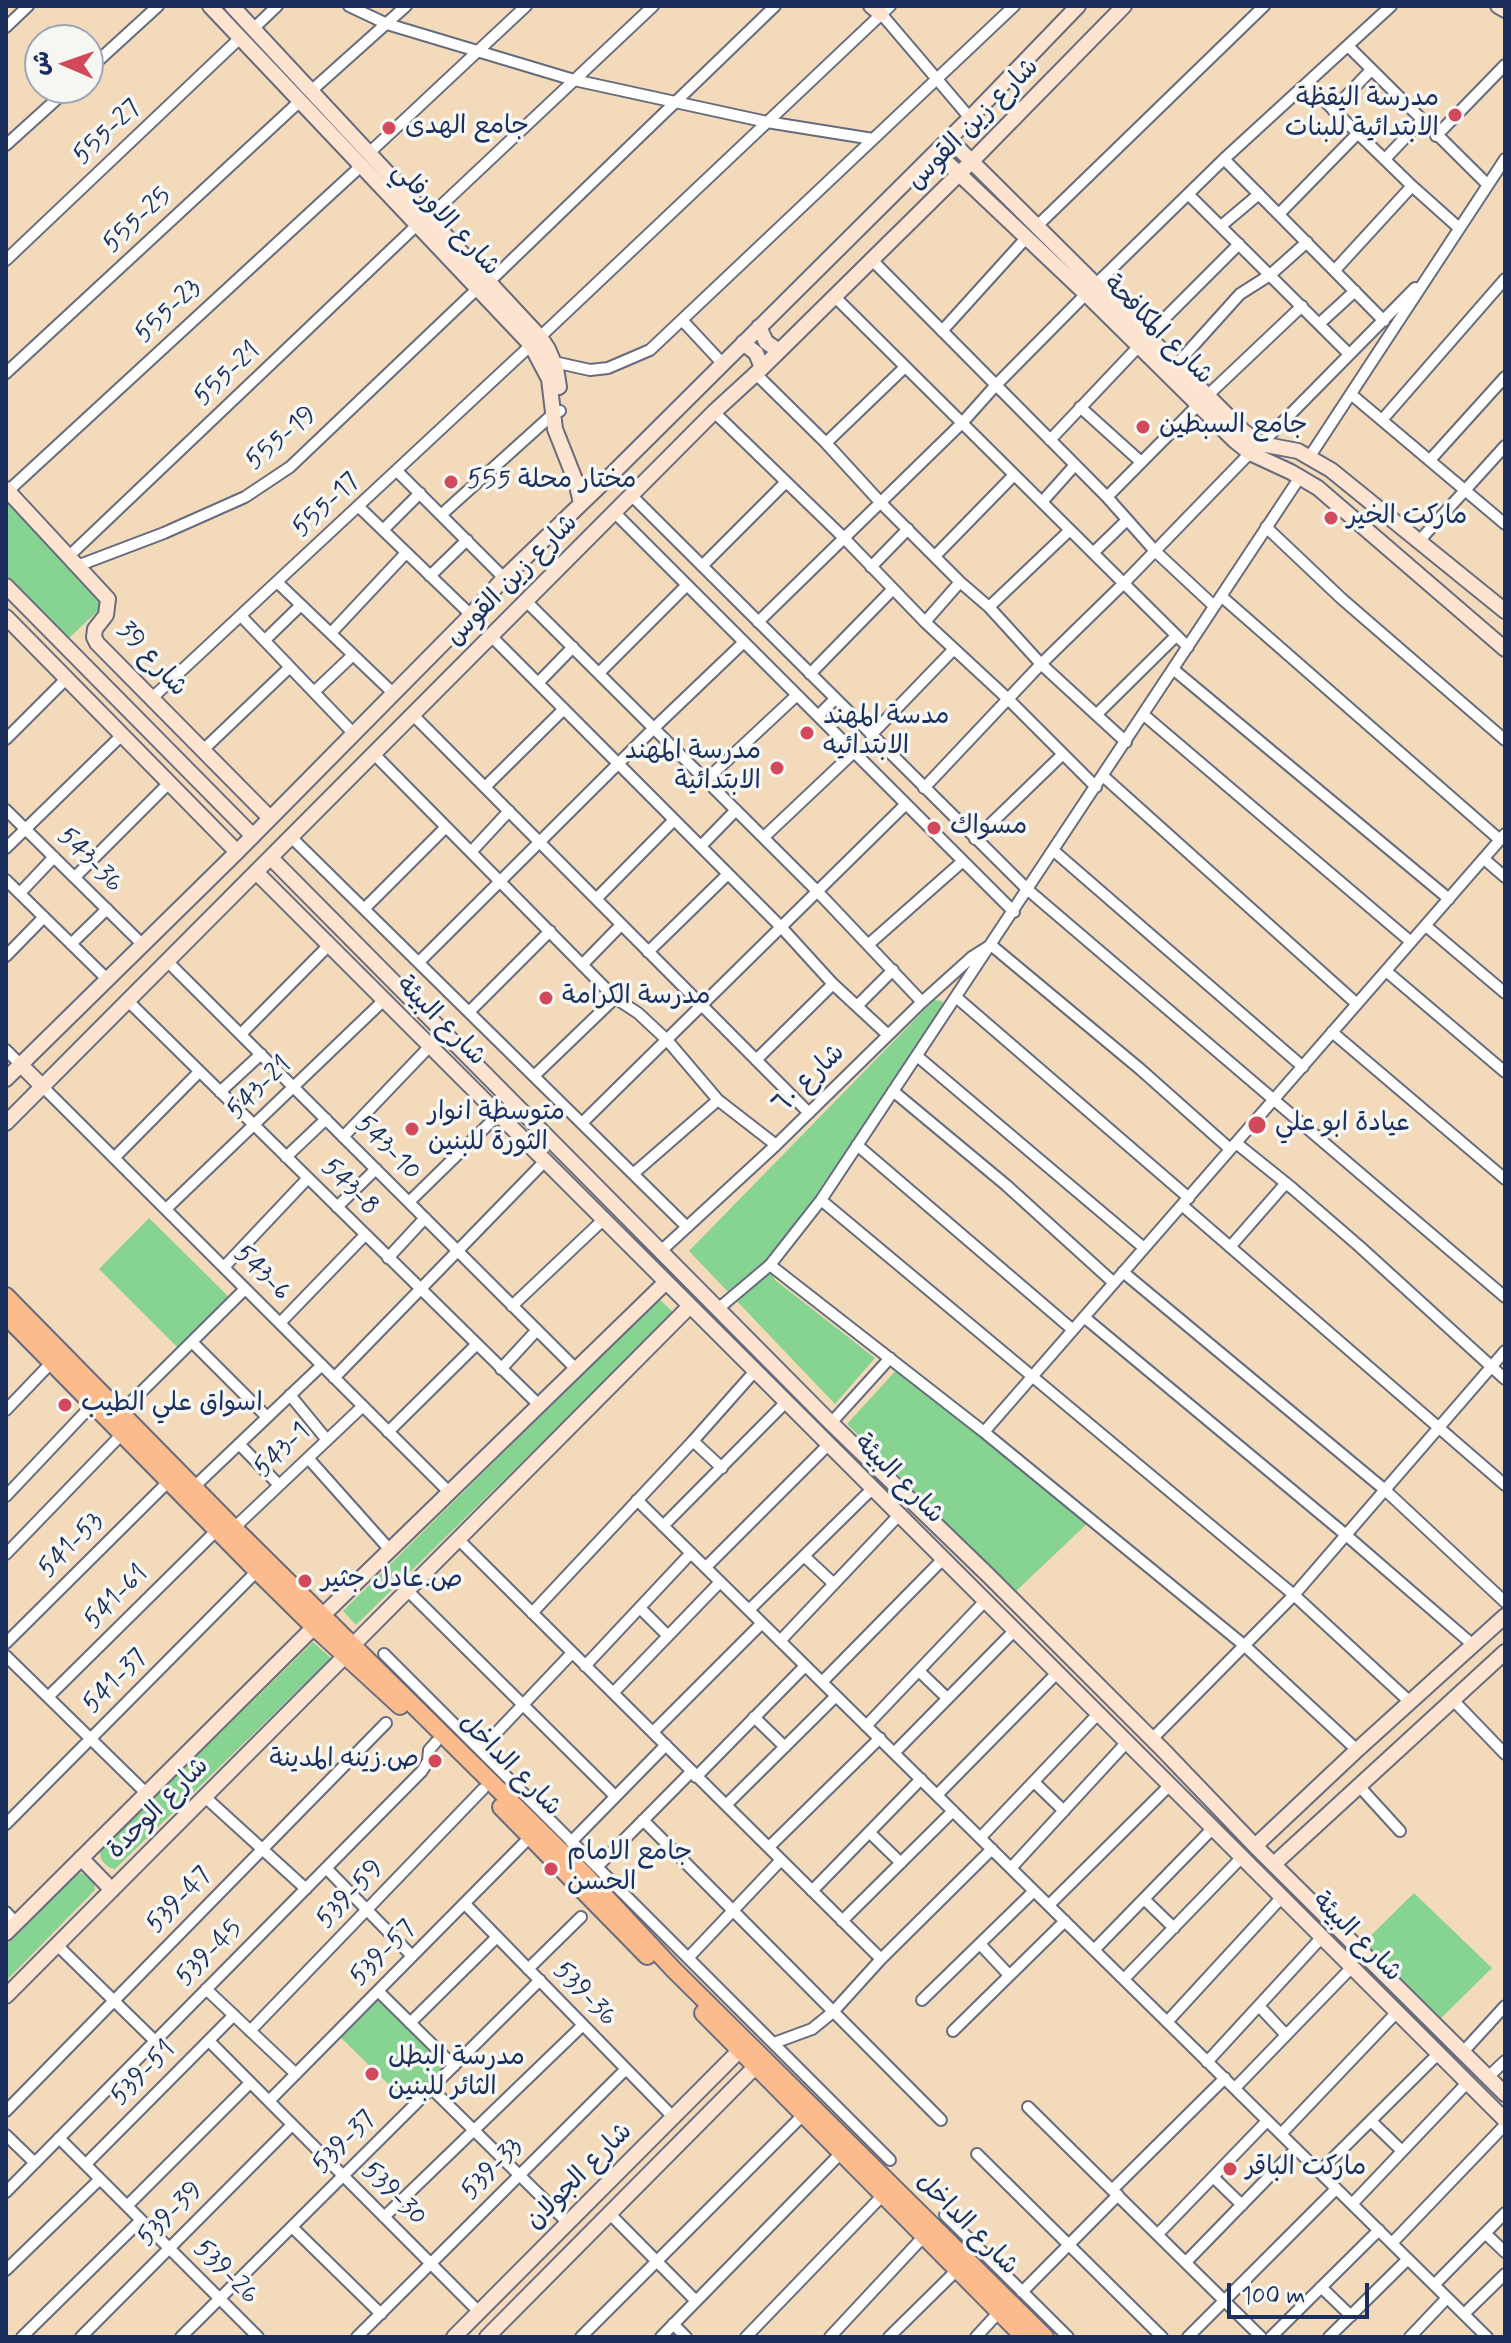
<!DOCTYPE html>
<html>
<head>
<meta charset="utf-8">
<style>
  body { margin:0 }
  #map { position:relative; width:1511px; height:2343px; overflow:hidden; background:#f2daba; font-family:Mynerve,"Playpen Sans Arabic",sans-serif }
  canvas { display:block }
  .frame { position:absolute; inset:0; border:8px solid #1b2f5e; pointer-events:none }
  .north { position:absolute; left:24px; top:24px; width:80px; height:80px; box-sizing:border-box; background:#f6f6f2; border:2px solid #9ea6b7; border-radius:50%; rotate:272deg; font-size:22px; font-weight:700; line-height:32px; text-align:center; color:#1b2f5e }
  .north::after { content:''; display:block; margin:auto; width:28px; height:36px; background:#d1495b; clip-path:polygon(50% 0,100% 100%,50% 72%,0 100%) }
  .scale { position:absolute; left:1227px; top:2283px; width:142px; height:36px; box-sizing:border-box; border:4px solid #1b2f5e; border-top:0; padding-left:10px; font-size:24px; line-height:28px; white-space:nowrap; color:#1b2f5e; -webkit-text-stroke:6px #f6f6f2; paint-order:stroke }
</style>
</head>
<body>
<div id="map">
<canvas width="1511" height="2343"></canvas>
<div class="frame"></div>
<div class="north">ش</div>
<div class="scale">100 m</div>
</div>
<script>
const context = document.querySelector('canvas').getContext('2d');
context.lineJoin = 'round';
function paint(path, color) { context.fillStyle = color; context.fill(path, 'evenodd'); }
const toPath = rows => new Path2D(rows.map(r => 'M' + r).join(''));
function strokePath(path, color, width, dash) { context.strokeStyle = color; context.lineWidth = width; context.lineCap = dash ? 'butt' : 'round'; context.setLineDash(dash || []); context.stroke(path); }
function drawText(font, color, halo, rows, align = 'center') {
  context.font = font + ' Mynerve,"Playpen Sans Arabic",sans-serif'; context.lineWidth = 7; context.setLineDash([]); context.textBaseline = 'middle'; context.strokeStyle = halo; context.fillStyle = color; for (const [text, x, y, turn = 0] of rows) {
    context.save(); context.translate(x, y); context.rotate((+turn || 0) * Math.PI / 180); context.textAlign = isNaN(turn) ? turn : align; if (halo) context.strokeText(text, 0, 0); context.fillText(text, 0, 0); context.restore();
  }
}
paint(toPath([
  [6,498,100,598,101,608,69,638,6,575],
  [934,1000,942,1001,945,1007,772,1259,772,1273,775,1280,875,1358,835,1404,689,1251],
  [149,1218,229,1297,178,1348,99,1269],
  [659,1299,674,1313,356,1625,343,1611],
  [900,1366,1091,1520,1015,1592,847,1424],
  [313,1642,331,1658,115,1869,110,1868,105,1864,101,1859,100,1851],
  [79,1872,88,1876,94,1882,95,1890,6,1981,6,1945],
  [1414,1893,1492,1968,1435,2024,1358,1948],
  [378,1991,454,2066,412,2107,335,2032]
]), '#87d391');
const street = toPath([
  [349,6,387,24,574,80,767,122,873,139],
  [878,10,970,118],
  [6,27,28,6],
  [253,29,277,6],
  [1349,47,1488,185],
  [88,70,158,6],
  [1307,84,1412,186,1459,228],
  [311,91,406,6],
  [1333,110,1371,70],
  [1436,136,1505,65],
  [6,145,69,88],
  [369,153,526,6],
  [1224,159,1384,321],
  [1385,159,1421,121],
  [1189,195,1349,354],
  [1279,214,1358,133],
  [429,217,653,6],
  [1221,226,1259,194],
  [1036,227,1264,6],
  [6,260,240,38],
  [872,260,1107,497,1155,551,1214,606],
  [1335,270,1412,186],
  [489,282,775,6],
  [1095,285,1224,159,1391,6],
  [835,297,1188,647],
  [682,320,722,363],
  [1319,324,1355,291],
  [942,331,1027,237],
  [1147,336,1239,244],
  [540,337,890,6],
  [550,365,554,362,590,370,608,368,650,350,1014,6],
  [1176,365,1240,294,1270,275,1307,242],
  [6,373,300,101],
  [756,374,826,443,880,502,960,582,989,607,1041,664,1126,742],
  [1208,395,1302,306],
  [1352,395,1505,524],
  [1080,407,1141,462],
  [714,412,844,538,925,622,1008,699,1096,787],
  [1382,420,1505,279],
  [1050,440,1139,346],
  [826,443,905,367],
  [1261,444,1415,288],
  [1310,456,1505,159],
  [1430,460,1505,377],
  [397,471,504,578],
  [1300,477,821,1200,770,1265,984,1432,1245,1646,1357,1750],
  [8,491,361,166],
  [632,496,1028,890,1505,1297],
  [1107,497,1198,405],
  [1042,502,1075,465],
  [358,506,471,615],
  [615,513,1014,912],
  [441,515,553,414,560,411],
  [1266,527,1342,599,1505,740],
  [383,530,420,493],
  [1420,540,1505,446],
  [1093,553,1127,520],
  [935,556,1014,475],
  [68,557,417,225],
  [77,566,164,533,245,497,290,467,477,289],
  [702,566,786,482],
  [871,567,908,529],
  [430,576,467,540],
  [277,582,394,694],
  [1221,596,1500,840],
  [527,602,817,891,922,1002],
  [989,607,1070,530],
  [241,616,354,734],
  [758,622,962,423,996,385,1086,294],
  [925,622,960,582],
  [331,633,406,553],
  [492,637,782,928,833,984,888,1035],
  [265,640,301,605],
  [1173,669,1449,899],
  [599,673,687,585],
  [810,674,893,589],
  [538,683,573,647],
  [314,692,353,655],
  [152,698,531,345],
  [1097,714,1176,636],
  [1144,715,1411,942],
  [414,716,809,1113],
  [818,716,835,699],
  [871,735,954,649],
  [6,739,66,679],
  [203,750,290,667],
  [373,753,615,998,638,1013,667,1040,718,1100,776,1145],
  [1103,776,1357,1004],
  [706,780,797,695],
  [485,787,564,709],
  [924,788,1041,664,1124,583,1250,453],
  [6,810,142,944],
  [291,837,687,1227],
  [764,837,854,752],
  [975,839,1063,754],
  [701,846,736,810],
  [6,848,122,735],
  [1054,851,1303,1067],
  [471,852,509,811],
  [1484,859,1505,877],
  [75,877,169,783],
  [6,880,107,979],
  [20,893,54,857],
  [596,899,674,820],
  [364,909,446,827],
  [1426,926,1505,993],
  [71,944,107,909],
  [869,944,963,861],
  [648,952,728,874],
  [6,956,44,917],
  [167,961,576,1369],
  [419,962,654,728,744,642],
  [582,965,621,925],
  [1386,971,1505,1072],
  [956,997,1189,1198],
  [128,1001,539,1405],
  [857,1006,893,970],
  [469,1012,550,931],
  [1332,1032,1505,1179],
  [241,1034,329,945],
  [6,1050,20,1064],
  [917,1056,1144,1248],
  [756,1060,833,984],
  [534,1076,615,998],
  [43,1087,449,1492],
  [893,1091,1006,1185,1114,1283],
  [220,1092,261,1054],
  [582,1123,906,804],
  [343,1137,430,1046],
  [1236,1143,1292,1188,1359,1246,1505,1379],
  [857,1145,1073,1330],
  [286,1157,326,1119],
  [114,1158,199,1072],
  [633,1174,718,1100],
  [821,1200,1294,1595,1410,1702],
  [409,1202,499,1114],
  [1183,1206,1505,1485],
  [337,1207,376,1169],
  [166,1209,384,1000],
  [1230,1247,1286,1183],
  [662,1250,776,1145,922,1002,972,957,991,945,1140,1069,1230,1149],
  [388,1258,425,1218],
  [224,1267,308,1178],
  [1123,1272,1385,1490,1505,1602],
  [512,1306,604,1219],
  [719,1308,770,1265],
  [1084,1317,1346,1535,1473,1645],
  [280,1323,365,1235],
  [192,1342,267,1417],
  [501,1369,537,1330],
  [334,1378,545,1161],
  [290,1395,327,1440],
  [6,1410,51,1363],
  [120,1413,245,1289],
  [831,1423,890,1358],
  [388,1432,477,1344],
  [984,1432,1505,834],
  [693,1441,722,1468],
  [239,1444,279,1485],
  [308,1458,390,1550],
  [194,1487,322,1365],
  [6,1496,92,1405],
  [637,1500,1487,2337],
  [663,1526,786,1402],
  [234,1528,363,1406],
  [458,1539,881,1959],
  [6,1554,122,1434],
  [804,1556,834,1584],
  [706,1567,829,1444],
  [407,1590,614,1795],
  [640,1608,668,1636],
  [749,1610,873,1488],
  [532,1613,693,1441,755,1371],
  [780,1641,899,1515],
  [6,1643,169,1481],
  [384,1654,890,2160],
  [6,1656,146,1793],
  [585,1666,691,1553],
  [919,1671,947,1698],
  [822,1682,943,1559],
  [613,1693,720,1582],
  [48,1697,217,1530],
  [1453,1700,1505,1754],
  [754,1717,785,1747],
  [866,1726,985,1601],
  [653,1732,762,1623],
  [1152,1739,1294,1595,1505,1351],
  [480,1750,572,1653],
  [894,1753,1015,1630],
  [696,1777,805,1666],
  [1034,1782,1064,1811],
  [1359,1786,1400,1831],
  [937,1795,1057,1673],
  [205,1797,306,1889],
  [726,1805,836,1696],
  [643,1820,941,2120],
  [6,1824,257,1571],
  [869,1832,901,1863],
  [980,1838,1098,1714],
  [571,1842,666,1745],
  [769,1847,880,1738],
  [597,1867,692,1771],
  [326,1868,412,1956],
  [1011,1868,1127,1742],
  [812,1891,921,1779],
  [1144,1899,1174,1928],
  [465,1904,673,2117],
  [1049,1905,1170,1785],
  [6,1912,16,1923],
  [842,1921,953,1811],
  [980,1944,1009,1975],
  [57,1945,155,2041],
  [1094,1950,1213,1828],
  [688,1958,781,1860],
  [528,1969,581,1917],
  [1124,1979,1242,1857],
  [206,1989,296,2074],
  [378,1991,454,2066],
  [922,2000,1034,1891],
  [1259,2006,1286,2035],
  [1167,2022,1282,1897],
  [410,2023,497,1937],
  [250,2031,483,1789],
  [953,2031,1065,1921],
  [209,2041,479,2312],
  [774,2043,812,2029,833,2012,881,1959,992,1849],
  [1463,2052,1505,2006],
  [1207,2062,1322,1937],
  [1488,2077,1505,2061],
  [431,2088,568,2223],
  [1235,2088,1352,1967],
  [269,2101,530,1837],
  [1028,2107,1261,2337],
  [6,2111,386,1723],
  [1371,2121,1402,2151],
  [1281,2134,1397,2012],
  [6,2135,35,2163],
  [59,2138,258,2337],
  [977,2154,1162,2337],
  [86,2164,234,2015],
  [1319,2172,1438,2054],
  [1213,2177,1242,2205],
  [1113,2189,1225,2078],
  [6,2192,422,1771,428,1761,429,1750,436,1742],
  [1352,2204,1467,2083],
  [127,2206,250,2083],
  [610,2214,696,2301],
  [945,2215,1068,2337],
  [384,2217,583,2025],
  [292,2227,381,2314],
  [1485,2233,1505,2252],
  [1158,2234,1267,2121],
  [1392,2243,1505,2125],
  [1186,2262,1296,2149],
  [6,2270,100,2179],
  [1434,2285,1505,2213],
  [1321,2287,1351,2316],
  [1022,2292,1118,2195],
  [1464,2314,1505,2274],
  [673,2324,686,2337],
  [22,2337,141,2220],
  [81,2337,292,2125],
  [181,2337,540,1980],
  [357,2337,626,2069],
  [581,2337,803,2115],
  [661,2337,841,2153],
  [746,2337,884,2194],
  [830,2337,925,2235],
  [889,2337,958,2269],
  [976,2337,999,2312],
  [1188,2337,1336,2189],
  [1271,2337,1379,2230],
  [1329,2337,1408,2259],
  [1410,2337,1447,2298]
]);
const secondary = toPath([
  [210,6,531,345,549,379,555,429,576,482,581,503],
  [232,6,540,337,548,349,556,368,559,387],
  [871,6,881,14],
  [1498,6,1505,10],
  [949,139,1243,431,1261,444,1298,451,1331,470,1505,611],
  [936,152,1086,294,1234,440,1250,453,1291,472,1318,488,1505,649],
  [759,327,766,342,779,351],
  [743,343,756,353,762,368],
  [6,489,108,599,106,615,95,629,94,637,97,643,270,818],
  [6,586,253,836],
  [6,617,237,852],
  [271,858,831,1423,990,1577,1163,1750,1255,1846,1505,2094],
  [257,873,1505,2120],
  [20,1064,43,1087],
  [6,1079,237,852,471,615,504,578,609,477,970,118,1078,6],
  [6,1123,714,412,762,368,971,162,1124,6],
  [322,1616,666,1282],
  [353,1645,690,1306],
  [1255,1846,1357,1750,1505,1616],
  [81,1858,112,1890],
  [1274,1864,1505,1652],
  [6,1933,314,1627],
  [6,1996,346,1655],
  [454,2337,739,2051],
  [487,2337,755,2067]
]);
const primary = toPath([
  [6,1296,234,1528,587,1877,674,1970,1045,2337],
  [6,1316,257,1571,314,1627,400,1706],
  [501,1807,647,1956],
  [703,2013,1024,2337]
]);
strokePath(street, '#666b7e', 14);
strokePath(secondary, '#666b7e', 18);
strokePath(primary, '#666b7e', 20);
strokePath(street, '#fff', 10);
strokePath(secondary, '#fde4d1', 14);
strokePath(primary, '#fbbb8d', 16);
for (const [x, y, r, color] of [
  [1455,115,8,"#d1495b"],
  [389,128,8,"#d1495b"],
  [1143,427,8,"#d1495b"],
  [451,482,8,"#d1495b"],
  [1331,518,8,"#d1495b"],
  [807,733,8,"#d1495b"],
  [777,768,8,"#d1495b"],
  [934,828,8,"#d1495b"],
  [546,998,8,"#d1495b"],
  [1257,1125,10,"#d1495b"],
  [412,1129,8,"#d1495b"],
  [65,1405,8,"#d1495b"],
  [305,1581,8,"#d1495b"],
  [435,1761,8,"#d1495b"],
  [551,1869,8,"#d1495b"],
  [372,2074,8,"#d1495b"],
  [1230,2169,8,"#d1495b"]
]) { const dot = new Path2D(); dot.arc(x, y, r, 0, 2 * Math.PI); context.fillStyle = color; context.fill(dot); strokePath(dot, '#f6f6f2', 3); }
drawText('26px', '#1b2f5e', '#f6f6f2', [
  ["مدرسة اليقظة",1439,100,"right"],
  ["الابتدائية للبنات",1439,130,"right"],
  ["جامع الهدى",405,128],
  ["جامع السبطين",1159,427],
  ["مختار محلة 555",467,482],
  ["ماركت الخير",1347,518],
  ["مدسة المهند",823,718],
  ["الابتدائيه",823,748],
  ["مدرسة المهند",761,753,"right"],
  ["الابتدائية",761,783,"right"],
  ["مسواك",950,828],
  ["مدرسة الكرامة",562,998],
  ["متوسطة انوار",428,1114],
  ["الثورة للبنين",428,1144],
  ["عيادة ابو علي",1275,1125],
  ["اسواق علي الطيب",81,1405],
  ["ص.عادل جثير",321,1581],
  ["ص.زينه المدينة",419,1761,"right"],
  ["جامع الامام",567,1854],
  ["الحسن",567,1884],
  ["مدرسة البطل",388,2059],
  ["الثائر للبنين",388,2089],
  ["ماركت الباقر",1246,2169]
], 'left');
drawText('26px', '#1b2f5e', '#f6f6f2', [
  ["شارع زين القوس",974,125,-45],
  ["555-27",108,133,-43],
  ["شارع الاورفلي",445,220,47],
  ["555-25",138,221,-43],
  ["555-23",169,312,-43],
  ["شارع المكافحة",1157,331,45],
  ["555-21",228,375,-43],
  ["555-19",282,439,-40],
  ["555-17",327,506,-43],
  ["شارع زين القوس",513,581,-45],
  ["شارع 39",151,660,48],
  ["543-36",89,861,45],
  ["شارع البيئة",440,1022,45],
  ["شارع ٦٠",810,1080,-44],
  ["543-21",260,1089,-44],
  ["543-10",387,1149,45],
  ["543-8",349,1188,45],
  ["543-6",261,1274,45],
  ["543-1",283,1451,-44],
  ["شارع البيئة",898,1480,45],
  ["541-53",72,1546,-45],
  ["541-61",117,1598,-45],
  ["541-37",116,1682,-45],
  ["شارع الداخل",509,1766,45],
  ["شارع الوحدة",159,1809,-45],
  ["539-59",351,1895,-46],
  ["539-47",180,1901,-46],
  ["شارع البيئة",1356,1938,45],
  ["539-45",210,1954,-45],
  ["539-57",384,1954,-45],
  ["539-36",584,1995,46],
  ["539-51",144,2074,-45],
  ["539-37",345,2143,-45],
  ["539-33",493,2170,-45],
  ["شارع الجولان",580,2177,-45],
  ["539-30",393,2195,45],
  ["539-39",171,2215,-45],
  ["شارع الداخل",966,2225,45],
  ["539-26",225,2273,45]
]);
</script>
</body>
</html>
